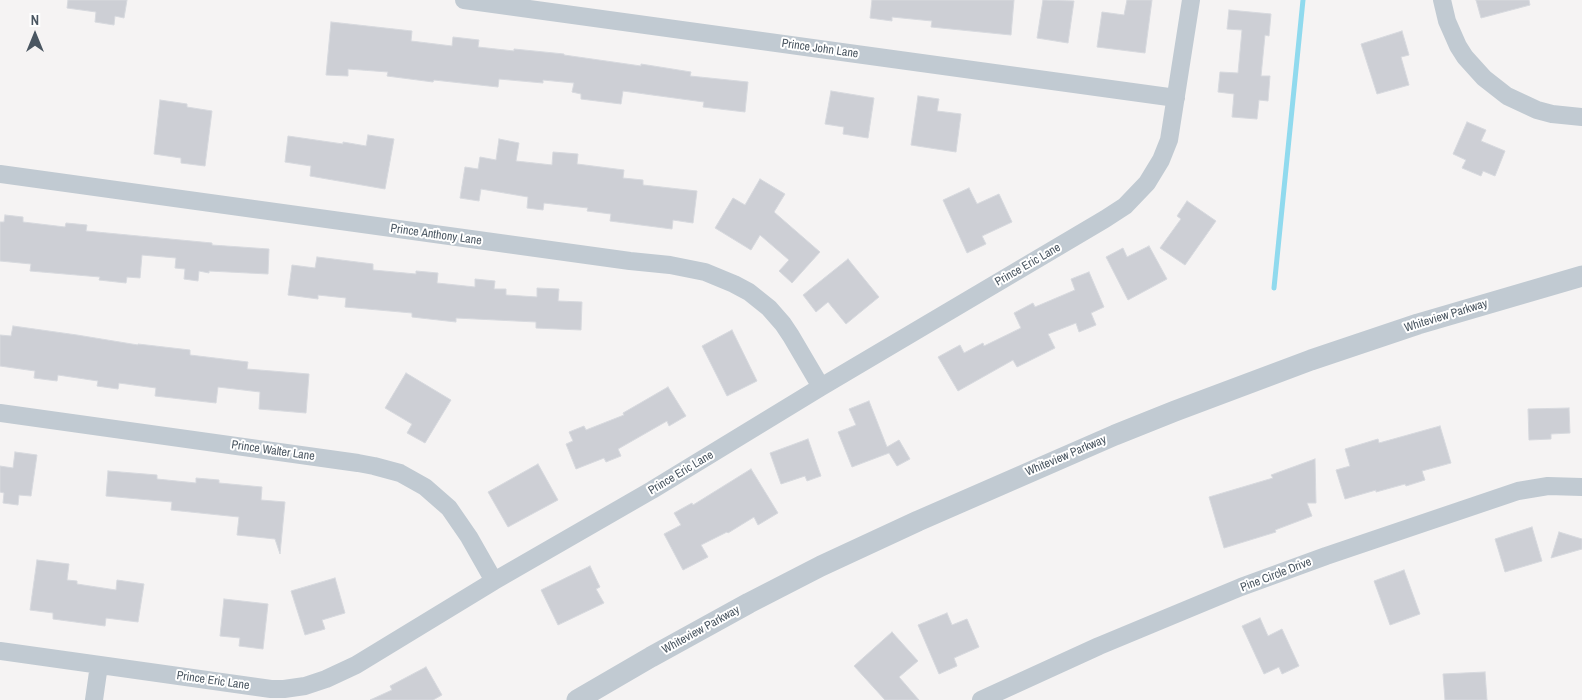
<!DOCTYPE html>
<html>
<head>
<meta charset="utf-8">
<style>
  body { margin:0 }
  #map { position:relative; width:1582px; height:700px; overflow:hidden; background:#f5f3f3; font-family:"Archivo Narrow",sans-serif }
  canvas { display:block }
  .north { position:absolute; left:10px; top:10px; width:50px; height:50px; -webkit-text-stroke:4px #fff; paint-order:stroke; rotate:0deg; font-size:14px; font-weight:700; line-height:20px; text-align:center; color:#4a5661 }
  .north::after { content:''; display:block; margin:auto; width:18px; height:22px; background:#4a5661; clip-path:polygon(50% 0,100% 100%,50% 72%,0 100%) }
</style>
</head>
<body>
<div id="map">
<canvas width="1582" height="700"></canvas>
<div class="north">N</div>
</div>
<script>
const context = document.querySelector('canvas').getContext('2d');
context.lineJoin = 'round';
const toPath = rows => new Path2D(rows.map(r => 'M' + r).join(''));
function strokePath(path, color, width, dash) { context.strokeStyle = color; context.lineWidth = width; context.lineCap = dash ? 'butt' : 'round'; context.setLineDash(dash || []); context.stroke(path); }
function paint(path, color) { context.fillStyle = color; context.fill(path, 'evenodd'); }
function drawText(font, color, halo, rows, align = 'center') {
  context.font = font + ' "Archivo Narrow",sans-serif'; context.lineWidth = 4; context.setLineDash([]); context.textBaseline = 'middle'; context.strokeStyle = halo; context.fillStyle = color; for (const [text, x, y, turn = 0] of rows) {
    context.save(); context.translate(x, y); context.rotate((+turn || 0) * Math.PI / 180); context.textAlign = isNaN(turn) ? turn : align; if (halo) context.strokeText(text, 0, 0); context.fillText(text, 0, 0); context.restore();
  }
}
strokePath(toPath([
  [1274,288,1303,0]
]), '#90daee', 5);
const building = toPath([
  [68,0,127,0,124,18,115,16,114,25,95,22,96,12,67,8,68,0],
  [872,0,1014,0,1011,35,931,27,932,21,892,17,892,21,870,18,872,0],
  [1043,0,1074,1,1068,43,1037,38,1043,0],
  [1127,0,1152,0,1145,53,1097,47,1102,12,1124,15,1127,0],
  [1476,0,1529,0,1530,5,1481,18,1476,0],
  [1229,10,1271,14,1269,36,1265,35,1261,76,1270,76,1268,101,1259,100,1257,119,1232,117,1234,94,1218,92,1220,72,1238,73,1242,30,1227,29,1229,10],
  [331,22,412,31,411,41,452,46,453,37,479,40,478,47,514,51,514,49,564,54,564,55,641,66,641,64,691,72,690,76,748,82,745,112,703,107,704,102,623,91,621,104,581,99,581,94,572,92,574,83,543,80,543,83,499,79,498,87,434,80,433,82,387,76,388,72,348,69,348,76,326,75,331,22],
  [1402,31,1409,55,1401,57,1409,85,1377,94,1361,44,1402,31],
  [831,91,874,98,868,138,843,134,844,127,825,124,831,91],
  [918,96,939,99,937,111,961,114,956,152,911,145,918,96],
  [160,100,187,104,187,107,212,111,205,166,181,163,181,158,154,154,160,100],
  [1467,122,1486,130,1481,141,1505,151,1495,176,1483,171,1481,176,1462,168,1466,160,1453,154,1467,122],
  [368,135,394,139,385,189,310,176,311,166,285,162,288,136,343,144,343,142,366,146,368,135],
  [499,139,519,143,516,161,552,165,553,152,578,154,577,164,624,170,623,178,643,180,643,185,697,191,693,223,673,220,672,229,610,221,611,214,587,211,588,208,544,203,543,210,527,208,528,197,481,189,479,201,460,198,465,167,478,169,480,157,496,160,499,139],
  [760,179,785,194,774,212,820,252,792,283,779,271,789,260,760,235,751,250,715,228,733,198,745,205,760,179],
  [969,188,977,204,999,194,1012,222,982,236,986,244,967,253,943,200,969,188],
  [1187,201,1216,221,1185,265,1160,248,1181,219,1177,216,1187,201],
  [5,215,23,217,23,222,65,227,66,223,87,225,86,231,212,243,212,245,269,249,268,274,209,271,209,273,199,271,198,281,184,279,185,269,175,268,176,258,142,255,140,278,127,277,126,283,99,280,100,277,30,271,31,264,0,261,0,222,4,222,5,215],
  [1149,246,1167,279,1128,300,1106,257,1123,248,1127,257,1149,246],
  [317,257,373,264,373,270,416,274,416,271,438,273,437,283,475,287,475,279,495,281,494,289,506,289,506,295,537,297,537,288,559,289,558,301,582,302,581,330,536,328,536,322,456,318,456,322,412,317,412,313,345,307,346,298,318,295,318,299,288,295,292,265,315,268,317,257],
  [848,259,879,297,846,324,828,302,816,312,803,295,848,259],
  [1089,272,1104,307,1091,313,1096,325,1079,332,1076,323,1048,334,1055,348,1017,367,1013,360,958,391,938,357,960,345,964,353,983,343,984,346,1021,328,1014,313,1033,303,1035,307,1075,290,1071,279,1089,272],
  [13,326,77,335,138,345,138,344,190,350,190,355,248,362,247,369,309,374,306,413,259,409,260,392,218,387,216,403,155,396,156,388,119,383,118,389,97,386,98,381,58,375,57,381,34,378,35,371,0,366,0,335,11,336,13,326],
  [732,330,757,381,727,396,702,346,732,330],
  [406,373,451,400,425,443,407,433,412,424,385,408,406,373],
  [668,387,686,416,669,426,667,421,618,449,621,456,606,462,604,458,576,469,566,444,573,441,569,432,584,426,586,430,624,415,623,413,668,387],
  [869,401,887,447,899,440,910,459,897,466,889,453,852,467,838,432,856,425,849,409,869,401],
  [1569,408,1570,433,1551,434,1551,439,1529,440,1528,409,1569,408],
  [1440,426,1451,463,1422,471,1425,480,1406,486,1405,484,1376,492,1376,490,1345,499,1336,470,1350,466,1345,449,1378,439,1379,443,1440,426],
  [808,439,821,476,807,481,805,476,781,484,770,453,808,439],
  [15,452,37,455,31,496,19,495,18,505,3,503,4,493,0,492,0,466,13,468,15,452],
  [1315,459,1316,503,1307,503,1312,516,1275,530,1276,532,1224,548,1209,497,1273,478,1271,475,1315,459],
  [538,464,558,500,508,527,488,492,538,464],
  [751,469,778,513,758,525,754,517,728,533,727,532,701,545,708,557,683,570,664,534,681,525,674,513,692,503,693,505,751,469],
  [108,471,157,475,157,479,196,483,196,478,219,480,219,483,262,487,261,500,285,502,280,554,275,539,237,535,239,517,171,510,172,502,106,496,108,471],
  [1532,527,1542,561,1505,572,1495,539,1532,527],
  [1559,532,1582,539,1582,549,1551,558,1559,532],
  [37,560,69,564,67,580,77,581,77,584,116,590,117,580,144,584,138,622,106,618,105,626,53,619,53,613,30,610,37,560],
  [590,566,600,587,596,589,604,603,558,625,541,590,590,566],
  [1404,570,1420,614,1390,625,1374,581,1404,570],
  [335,578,345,613,322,620,325,629,305,635,291,591,335,578],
  [224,599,268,604,263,649,239,646,240,638,220,636,224,599],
  [947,613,952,625,967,619,979,647,954,658,957,666,939,674,918,625,947,613],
  [1260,618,1268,636,1282,629,1299,666,1282,674,1279,667,1264,674,1242,626,1260,618],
  [892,632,918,661,899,677,919,700,885,700,854,666,892,632],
  [426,667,442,695,433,700,370,700,392,690,390,686,426,667],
  [1485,672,1487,700,1445,700,1443,674,1485,672]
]);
paint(building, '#cdcfd5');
strokePath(building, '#d7d9de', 1);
strokePath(toPath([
  [464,0,1176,98],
  [1442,0,1447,21,1458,46,1465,57,1484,78,1507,96,1537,110,1552,114,1582,117],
  [0,174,630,261,670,265,705,272,734,284,749,292,769,308,783,324,791,336,821,387],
  [0,413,358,463,374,466,400,473,425,487,449,508,469,537,494,581],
  [0,651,271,689,284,689,305,686,326,679,356,665,494,581,652,490,821,387,1105,219,1125,206,1147,183,1161,160,1169,140,1191,0],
  [94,700,99,665],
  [981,700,1099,646,1241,587,1326,556,1518,491,1548,486,1582,487]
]), '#c1cad2', 18);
strokePath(toPath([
  [577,700,651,657,749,603,821,566,918,521,1115,435,1175,411,1311,360,1418,324,1582,276]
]), '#c1cad2', 21);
drawText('12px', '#4a5661', '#fff', [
  ["Prince John Lane",820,49,8],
  ["Prince Anthony Lane",436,235,8],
  ["Prince Eric Lane",1028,265,-30],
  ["Whiteview Parkway",1446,316,-17],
  ["Prince Walter Lane",273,451,8],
  ["Whiteview Parkway",1066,456,-23],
  ["Prince Eric Lane",681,473,-31],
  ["Pine Circle Drive",1276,575,-21],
  ["Whiteview Parkway",701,630,-29],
  ["Prince Eric Lane",213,681,8]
]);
</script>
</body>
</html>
